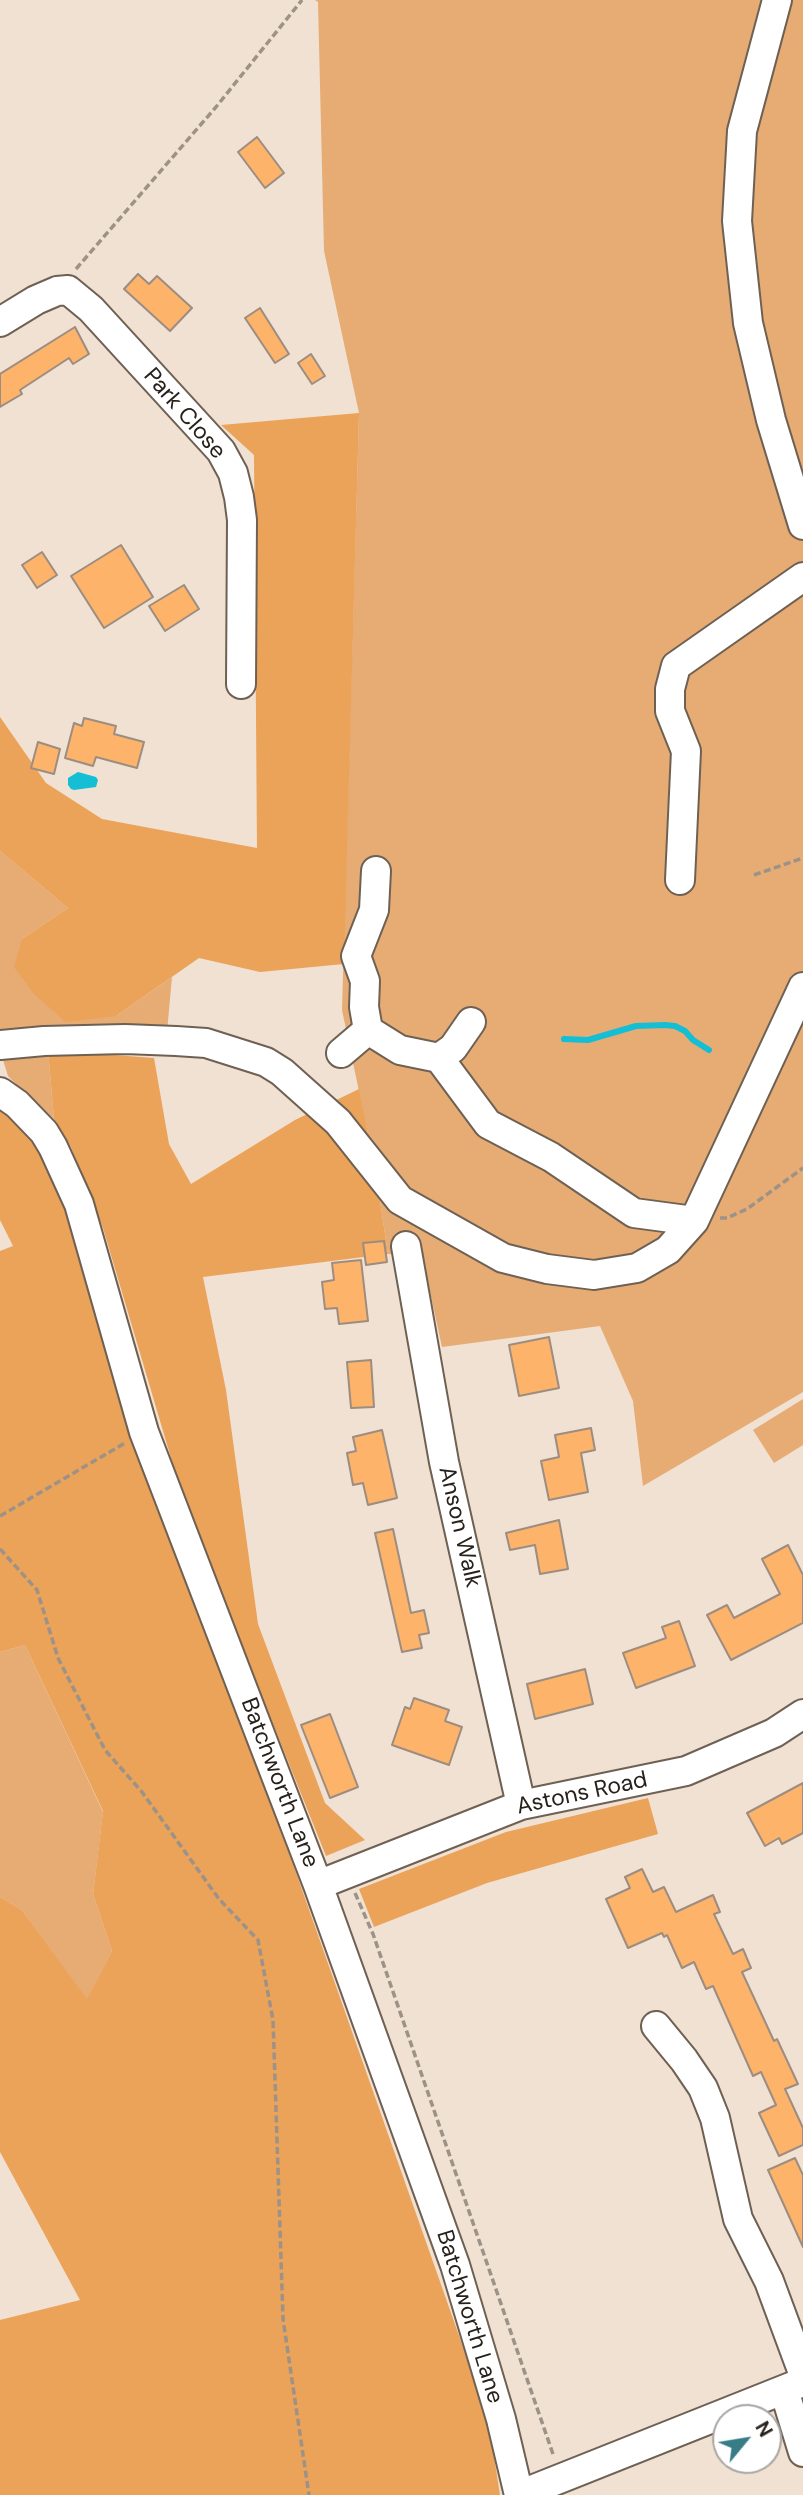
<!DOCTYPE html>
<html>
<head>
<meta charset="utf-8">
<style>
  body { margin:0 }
  #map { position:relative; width:803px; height:2495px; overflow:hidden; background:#f0e1d2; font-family:"DM Sans",sans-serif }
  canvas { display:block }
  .north { position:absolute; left:712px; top:2404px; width:70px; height:70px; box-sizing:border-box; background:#fff; border:2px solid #a8a6a4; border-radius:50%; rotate:60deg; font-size:19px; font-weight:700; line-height:28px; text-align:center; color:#26211b }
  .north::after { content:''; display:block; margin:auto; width:24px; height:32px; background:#377d88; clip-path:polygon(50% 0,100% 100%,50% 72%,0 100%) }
</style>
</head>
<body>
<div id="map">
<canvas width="803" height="2495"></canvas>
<div class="north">N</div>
</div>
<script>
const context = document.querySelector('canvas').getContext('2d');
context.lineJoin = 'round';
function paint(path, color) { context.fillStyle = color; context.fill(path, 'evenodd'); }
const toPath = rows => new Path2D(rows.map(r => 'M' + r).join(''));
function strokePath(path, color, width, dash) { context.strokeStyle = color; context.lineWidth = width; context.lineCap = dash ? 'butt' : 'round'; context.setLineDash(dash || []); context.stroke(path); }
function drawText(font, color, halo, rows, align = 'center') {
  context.font = font + ' "DM Sans",sans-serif'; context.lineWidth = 5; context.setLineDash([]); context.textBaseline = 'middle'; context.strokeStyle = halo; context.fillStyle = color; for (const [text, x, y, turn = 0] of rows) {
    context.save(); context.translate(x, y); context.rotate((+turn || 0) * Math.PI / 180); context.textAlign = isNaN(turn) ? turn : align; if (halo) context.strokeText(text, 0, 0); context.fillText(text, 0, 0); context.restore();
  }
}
paint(toPath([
  [315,0,803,0,803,1392,643,1486,633,1401,600,1326,442,1347,422,1255,388,1254,375,1168,342,1010,359,413,324,251,318,2],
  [0,851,68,908,22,939,116,1016,172,977,167,1032,0,1037],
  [48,1050,54,1119,13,1081,8,1076,3,1060,8,1055],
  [803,1399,803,1445,774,1463,753,1430],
  [25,1645,103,1812,93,1894,112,1951,87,2000,22,1910,0,1897,0,1652]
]), '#e6ac74');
paint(toPath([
  [359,413,344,964,260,972,199,958,116,1016,66,1022,35,995,14,967,22,939,68,908,0,851,0,717,46,783,102,819,257,848,254,455,221,425],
  [48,1050,154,1058,169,1144,191,1184,295,1120,359,1089,375,1168,388,1254,203,1277,226,1390,258,1624,325,1803,365,1840,326,1856,245,1654,179,1485,103,1228,71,1147,54,1119],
  [0,1105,30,1134,62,1188,144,1468,293,1864,488,2418,500,2495,0,2495,0,2320,80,2300,0,2152,0,1897,22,1910,87,1999,112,1951,93,1894,103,1811,25,1645,0,1652,0,1251,13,1246,0,1220],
  [648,1798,658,1834,487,1883,374,1927,359,1889,506,1832]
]), '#eba259');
paint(toPath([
  [78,772,96,777,98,780,96,787,74,790,71,789,68,785,68,778]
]), '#14bed4');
strokePath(toPath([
  [564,1039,588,1040,636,1026,665,1025,675,1026,685,1031,693,1040,709,1050]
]), '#14bed4', 6);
const building = toPath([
  [257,137,284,173,265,188,238,152,257,137],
  [138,274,149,284,157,276,192,308,170,331,124,289,138,274],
  [260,308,289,354,275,363,245,318,260,308],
  [75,327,89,354,73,364,69,358,20,390,22,394,0,407,0,374,75,327],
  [311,354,325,376,312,384,298,363,311,354],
  [121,545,153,597,104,628,71,576,121,545],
  [42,552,57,575,37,588,22,565,42,552],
  [184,585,199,609,165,631,149,606,184,585],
  [84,718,116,726,114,734,144,742,137,768,96,757,93,766,65,758,74,723,82,726,84,718],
  [38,742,60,749,54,774,31,768,38,742],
  [384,1241,387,1262,366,1265,363,1243,384,1241],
  [361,1260,368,1321,339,1324,337,1308,325,1309,322,1282,334,1280,332,1263,361,1260],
  [549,1337,559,1388,519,1396,509,1345,549,1337],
  [371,1360,374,1407,351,1408,347,1362,371,1360],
  [591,1428,595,1450,581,1453,588,1492,549,1500,541,1461,559,1457,555,1435,591,1428],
  [382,1430,397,1498,368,1505,363,1483,353,1485,347,1453,356,1451,353,1437,382,1430],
  [559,1520,568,1569,540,1574,535,1545,510,1550,506,1533,559,1520],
  [393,1529,411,1613,424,1610,429,1633,419,1635,422,1648,402,1652,375,1533,393,1529],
  [788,1545,803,1575,803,1623,731,1660,707,1615,727,1605,734,1618,780,1594,762,1559,788,1545],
  [679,1621,695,1666,636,1688,623,1653,666,1638,662,1627,679,1621],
  [585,1669,593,1704,535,1719,527,1684,585,1669],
  [414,1698,449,1710,445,1721,462,1727,449,1765,392,1745,405,1707,410,1709,414,1698],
  [330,1714,358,1787,330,1798,301,1725,330,1714],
  [803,1783,803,1833,782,1844,779,1838,765,1846,747,1813,803,1783],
  [642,1869,653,1892,664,1887,676,1912,713,1895,720,1912,714,1914,733,1954,743,1949,751,1968,742,1972,774,2041,777,2039,798,2084,785,2089,803,2128,803,2145,779,2156,759,2113,776,2105,761,2072,753,2076,713,1986,706,1989,694,1962,682,1968,667,1935,664,1937,662,1933,628,1948,606,1899,630,1888,625,1877,642,1869],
  [795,2158,803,2175,803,2247,768,2170,795,2158]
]);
paint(building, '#fdb36a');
strokePath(building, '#9c8d80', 2);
const minor = toPath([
  [777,0,742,131,737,221,748,323,771,420,803,525],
  [0,322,36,300,57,291,68,290,91,309,221,451,233,473,239,497,242,520,241,684],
  [376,871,374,910,356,956,365,981,364,1007,368,1030,400,1050,439,1058,488,1124,551,1157,634,1213,694,1221],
  [680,880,686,751,670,711,670,689,676,666,803,577],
  [0,1045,44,1041,125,1039,176,1041,206,1043,266,1062,282,1072,338,1122,400,1200,503,1258,547,1269,594,1275,637,1268,668,1250,694,1221,803,987],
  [341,1053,368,1030],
  [439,1058,453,1048,471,1022],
  [0,1092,17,1104,44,1132,53,1147,79,1204,144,1432,318,1885,455,2265,501,2419,519,2495,803,2382],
  [406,1246,444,1462,521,1805],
  [318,1885,521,1805,686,1771,774,1733,803,1714],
  [656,2026,684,2060,703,2088,715,2118,738,2219,769,2281,803,2373],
  [784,2390,803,2452]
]);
strokePath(minor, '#6e6154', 32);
strokePath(toPath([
  [76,269,216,107,302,0],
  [754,875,803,858],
  [720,1218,727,1218,747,1209,803,1168],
  [0,1516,125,1443],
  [0,1549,37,1590,58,1658,105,1750,142,1792,219,1899,258,1940,273,2020,283,2319,309,2495],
  [355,1893,373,1934,554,2457]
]), '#9d9287', 3.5, [7, 3.5]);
strokePath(minor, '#fff', 28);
drawText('23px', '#26211b', '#fff', [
  ["Park Close",184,414,49],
  ["Anson Walk",459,1527,77],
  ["Batchworth Lane",279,1783,69],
  ["Astons Road",582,1794,-12],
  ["Batchworth Lane",469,2317,73]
]);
</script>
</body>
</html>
